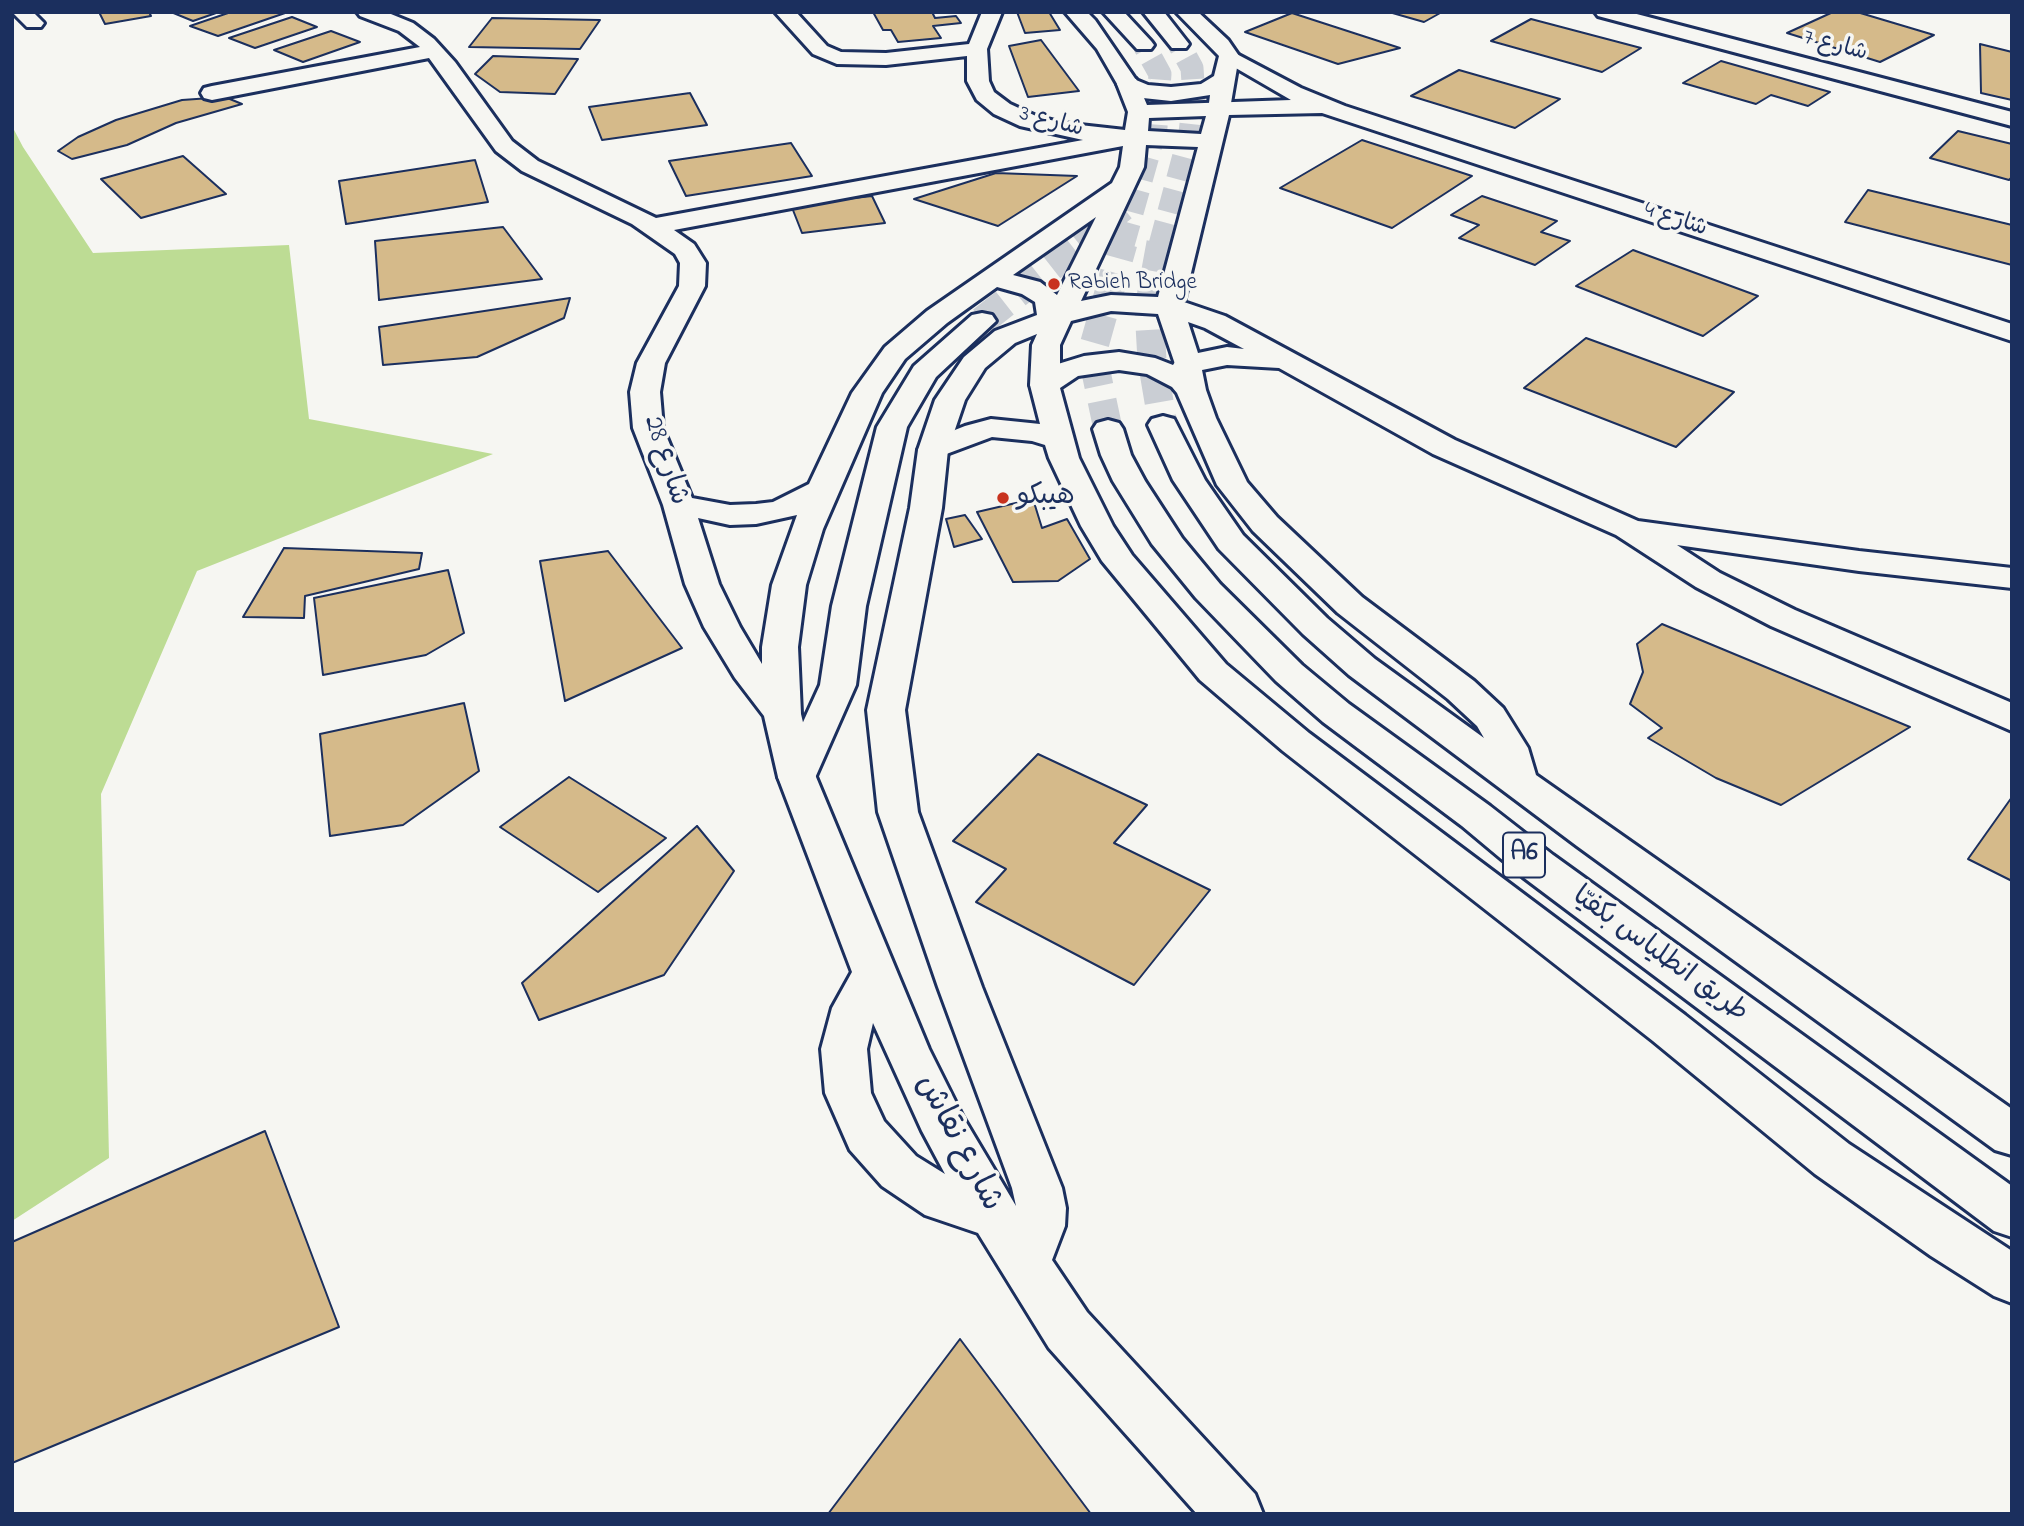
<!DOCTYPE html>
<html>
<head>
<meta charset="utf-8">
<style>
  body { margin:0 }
  #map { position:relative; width:2024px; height:1526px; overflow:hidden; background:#f6f6f2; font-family:"Indie Flower",sans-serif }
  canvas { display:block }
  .frame { position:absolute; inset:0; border:14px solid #1b2f5e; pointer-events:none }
</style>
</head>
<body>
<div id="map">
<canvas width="2024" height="1526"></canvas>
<div class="frame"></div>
</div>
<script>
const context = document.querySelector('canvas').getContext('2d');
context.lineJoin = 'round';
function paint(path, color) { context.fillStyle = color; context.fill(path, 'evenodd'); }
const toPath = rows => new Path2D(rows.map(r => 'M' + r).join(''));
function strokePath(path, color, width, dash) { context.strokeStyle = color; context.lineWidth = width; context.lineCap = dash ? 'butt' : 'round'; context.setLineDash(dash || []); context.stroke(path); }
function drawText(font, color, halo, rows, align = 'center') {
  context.font = font + ' "Indie Flower","Playpen Sans Arabic",sans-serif'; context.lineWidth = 7; context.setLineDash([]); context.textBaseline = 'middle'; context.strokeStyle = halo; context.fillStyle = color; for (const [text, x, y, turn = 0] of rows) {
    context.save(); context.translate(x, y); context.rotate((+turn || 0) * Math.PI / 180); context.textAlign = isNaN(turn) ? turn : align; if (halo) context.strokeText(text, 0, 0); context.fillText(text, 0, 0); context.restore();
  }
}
paint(toPath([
  [12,126,23,147,93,253,289,245,309,419,493,454,197,571,101,794,109,1158,12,1221]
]), '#bddc94');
const building = toPath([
  [99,12,149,12,151,16,105,24,99,12],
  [171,12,219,12,193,21,171,12],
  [231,12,288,12,218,36,190,26,231,12],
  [873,12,932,12,935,18,956,16,961,23,933,26,941,38,898,42,891,30,883,30,873,12],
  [1017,12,1049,12,1060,30,1025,33,1017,12],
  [1389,12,1442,12,1424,22,1389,12],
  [1833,12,1857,12,1934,35,1880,62,1787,33,1833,12],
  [1292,13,1400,48,1338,64,1245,32,1292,13],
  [292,17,317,27,255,48,229,38,292,17],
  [492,18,600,20,580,49,469,47,492,18],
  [1531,19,1641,48,1602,72,1491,41,1531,19],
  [331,31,360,42,303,62,274,50,331,31],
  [1041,40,1079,91,1028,97,1009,46,1041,40],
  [1980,44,2012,52,2012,100,1981,93,1980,44],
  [493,56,578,59,555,94,500,92,475,74,493,56],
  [1721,61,1830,92,1808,106,1771,95,1756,104,1683,83,1721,61],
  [1459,70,1560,99,1515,128,1411,96,1459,70],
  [690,93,707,125,602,140,589,107,690,93],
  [225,97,242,104,176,123,127,145,72,159,58,151,78,137,116,120,182,100,225,97],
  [1958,131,2012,144,2012,177,2009,180,1930,158,1958,131],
  [1362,140,1472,176,1392,228,1280,188,1362,140],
  [791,143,812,176,686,196,669,161,791,143],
  [183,156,226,194,141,218,101,179,183,156],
  [475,160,488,202,346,224,339,181,475,160],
  [996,173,1077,176,998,226,914,199,996,173],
  [1868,190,2012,225,2012,265,1845,222,1868,190],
  [872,196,885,223,802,233,791,205,872,196],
  [1482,196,1557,221,1541,232,1570,241,1535,265,1459,238,1479,225,1451,215,1482,196],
  [503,227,542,279,379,300,375,241,503,227],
  [1633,250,1758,296,1703,336,1576,286,1633,250],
  [570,298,564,318,477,357,383,365,379,327,570,298],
  [1586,338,1734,392,1676,447,1524,388,1586,338],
  [1033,499,1042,528,1067,519,1090,559,1058,581,1013,582,977,512,1033,499],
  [965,515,982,539,954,547,946,519,965,515],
  [284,548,422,553,419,569,305,596,304,618,243,617,284,548],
  [608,551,682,648,565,701,540,561,608,551],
  [448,570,464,633,426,655,323,675,314,598,448,570],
  [1662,624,1910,727,1781,805,1716,778,1648,738,1662,728,1630,704,1643,672,1637,644,1662,624],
  [464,703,479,771,403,825,330,836,320,734,464,703],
  [1038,754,1147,805,1114,843,1210,890,1134,985,976,902,1006,869,953,841,1038,754],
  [569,777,666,838,598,892,500,827,569,777],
  [2012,797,2012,881,1968,859,2012,797],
  [697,826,734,871,664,975,539,1020,522,983,697,826],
  [265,1131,339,1327,12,1463,12,1242,265,1131],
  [960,1339,1091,1514,828,1514,960,1339]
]);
paint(building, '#d5ba8a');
strokePath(building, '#1b2f5e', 2);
strokePath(toPath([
  [1080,245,1125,209],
  [1123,245,1156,127,1160,74,1144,45],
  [1160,245,1190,133,1194,97,1192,68,1179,44]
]), '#caced4', 23, [23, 11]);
strokePath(toPath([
  [1161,243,1149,308,1152,360,1163,425],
  [982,321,1082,243],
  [1108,429,1092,353,1123,243]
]), '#caced4', 29, [29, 15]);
const minor = toPath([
  [12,12,33,12,44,23,41,27,27,27,12,12],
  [357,12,386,12,413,23,434,39,455,62,512,141,538,161,656,218,1083,140,1020,126,994,114,977,100,967,81,967,56,886,65,837,64,813,54,775,12,796,12,827,46,841,52,886,53,969,44,982,12,1002,12,987,49,989,81,994,92,1010,104,1036,116,1062,123,1125,130,1128,112,1117,84,1120,79,1128,78,1136,79,1147,105,1291,100,1222,60,1219,56,1222,52,1229,50,1301,88,1345,106,2012,324,2012,341,1322,113,1229,115,1184,302,1225,316,1455,440,1638,521,1859,551,2012,568,2012,588,1859,571,1677,545,1720,573,1795,610,2012,703,2012,731,1771,626,1696,587,1616,535,1433,454,1279,368,1227,365,1187,373,1177,370,1158,314,1111,311,1071,321,1060,345,1060,385,1055,391,1045,394,1035,391,1030,385,1032,345,1037,334,1015,343,985,368,965,400,948,450,942,508,905,710,918,812,982,987,1062,1188,1066,1208,1065,1226,1052,1260,1087,1312,1255,1494,1263,1514,1197,1514,1049,1348,978,1233,925,1215,882,1186,850,1150,825,1093,821,1049,832,1008,852,972,778,777,764,716,735,678,704,627,685,584,663,505,633,428,630,392,637,363,679,286,680,263,675,254,632,224,522,171,496,151,429,58,212,100,204,98,201,93,204,88,212,86,420,47,399,31,360,16,357,12],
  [1206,116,1201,134,1148,131,1149,118,1206,116],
  [1146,145,1198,147,1158,297,1111,295,1081,301,1144,167,1146,145],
  [1123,146,1120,167,1112,183,927,311,885,347,852,393,809,484,773,502,756,504,730,505,692,498,663,428,660,392,665,363,705,286,706,263,694,244,674,230,1123,146],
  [1096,217,1057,295,1040,282,1013,275,1096,217],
  [997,287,1022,294,1035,302,1037,315,995,331,964,357,935,400,918,450,910,508,867,710,878,812,938,987,1012,1188,1016,1206,963,1117,929,1049,816,777,801,714,798,647,806,585,823,529,882,393,905,359,947,323,997,287],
  [1188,322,1205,328,1244,349,1227,347,1198,353,1188,322],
  [797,515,772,585,762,647,762,664,740,627,719,584,698,518,730,525,756,524,797,515],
  [873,1023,922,1131,945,1174,916,1156,884,1121,871,1093,867,1049,873,1023],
  [1595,12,1629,12,2012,112,2012,126,1598,16,1595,12]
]);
const highway = toPath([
  [1065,12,1087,12,1095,20,1136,80,1148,85,1171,87,1201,84,1214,76,1219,56,1176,12,1198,12,1228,40,1239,56,1231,103,1228,108,1220,110,1212,108,1209,103,1210,95,1171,101,1143,98,1120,89,1097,49,1065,12],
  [1103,12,1124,12,1151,41,1154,45,1151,49,1137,49,1103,12],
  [1143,12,1164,12,1189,44,1186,48,1172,48,1143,12],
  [982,313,992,315,996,321,936,377,907,427,866,606,856,685,811,787,797,791,783,787,778,777,820,685,832,606,877,427,914,366,972,315,982,313],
  [1119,352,1155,358,1173,365,1177,359,1187,356,1197,359,1201,365,1206,390,1216,418,1247,482,1277,517,1362,597,1474,681,1503,708,1528,748,1536,775,2012,1109,2012,1155,1995,1150,1577,846,1349,675,1303,634,1219,549,1173,480,1148,425,1152,419,1163,416,1174,419,1205,480,1243,535,1327,618,1375,659,1484,738,1477,726,1448,699,1338,613,1253,531,1217,485,1177,393,1172,387,1147,374,1119,370,1078,376,1060,388,1079,458,1113,526,1132,555,1226,664,1309,733,1685,1015,1849,1144,2012,1251,2012,1303,1994,1296,1931,1256,1815,1174,1653,1041,1283,751,1200,680,1102,561,1081,526,1049,458,1045,445,1032,441,992,437,933,459,922,457,918,450,922,443,965,426,991,419,1040,424,1030,385,1035,379,1058,364,1084,356,1119,352],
  [1108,420,1119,423,1123,429,1131,455,1145,481,1182,538,1220,584,1302,665,1349,704,1490,806,1553,855,2012,1186,2012,1237,1994,1231,1523,877,1462,826,1323,722,1276,681,1196,598,1152,544,1113,481,1101,455,1093,429,1097,423,1108,420]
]);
strokePath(minor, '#1b2f5e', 6);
strokePath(highway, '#1b2f5e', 6);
paint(minor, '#f6f6f2');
paint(highway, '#f6f6f2');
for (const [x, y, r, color] of [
  [1054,284,7,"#c8321e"],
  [1003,498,7,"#c8321e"]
]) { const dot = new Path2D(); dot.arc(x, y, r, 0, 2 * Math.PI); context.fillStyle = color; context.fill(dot); strokePath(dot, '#f6f6f2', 2.5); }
drawText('23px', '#1b2f5e', '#f6f6f2', [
  ["شارع 7",1835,47,15],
  ["شارع 3",1051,123,15],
  ["شارع 4",1675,221,18]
]);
drawText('23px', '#1b2f5e', '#f6f6f2', [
  ["Rabieh Bridge",1068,284]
], 'left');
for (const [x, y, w] of [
  [1524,855,42]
]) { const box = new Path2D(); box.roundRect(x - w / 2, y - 22.5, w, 45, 5); context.fillStyle = '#f6f6f2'; context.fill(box); strokePath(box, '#1b2f5e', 2); }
drawText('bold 26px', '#1b2f5e', null, [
  ["A6",1524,855]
]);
drawText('28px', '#1b2f5e', '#f6f6f2', [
  ["شارع 28",664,461,72],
  ["طريق انطلياس بكفيّا",1659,956,36]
]);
drawText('28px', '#1b2f5e', '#f6f6f2', [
  ["هيبكو",1017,498]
], 'left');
drawText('33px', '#1b2f5e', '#f6f6f2', [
  ["شارع نقاش",957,1144,62]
]);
</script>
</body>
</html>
